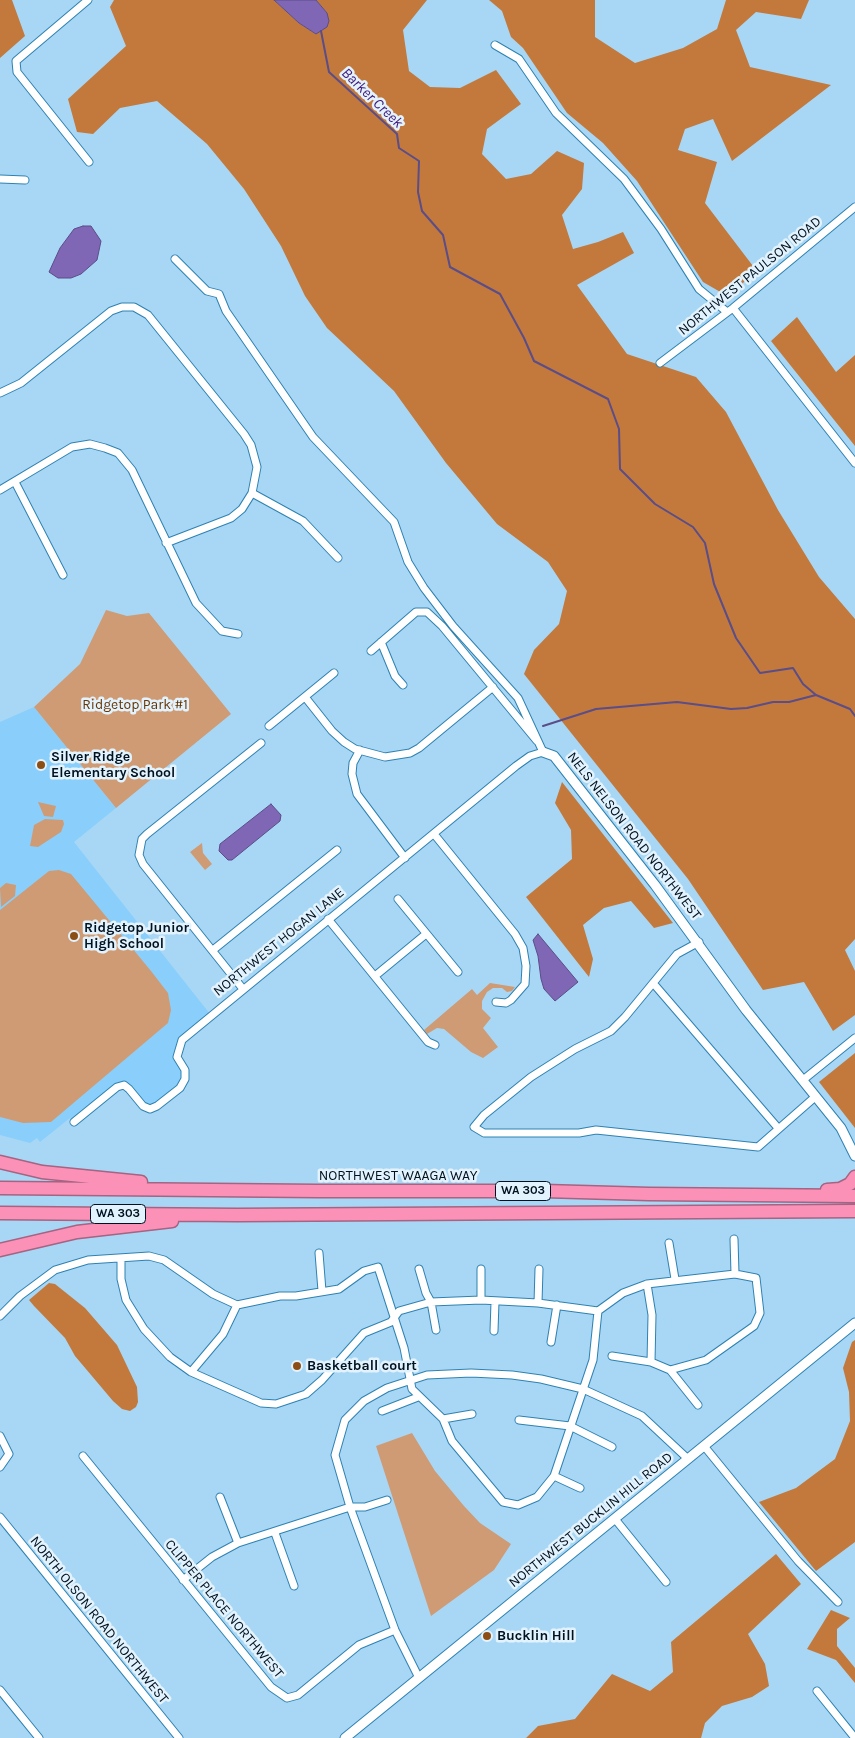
<!DOCTYPE html>
<html>
<head>
<meta charset="utf-8">
<style>
  body { margin:0 }
  canvas { display:block; background:#a8d6f5 }
</style>
</head>
<body>
<canvas width="855" height="1738"></canvas>
<script>
const context = document.querySelector('canvas').getContext('2d');
context.lineJoin = 'round';
function paint(path, color) { context.fillStyle = color; context.fill(path, 'evenodd'); }
const toPath = rows => new Path2D(rows.map(r => 'M' + r).join(''));
function strokePath(path, color, width, dash) { context.strokeStyle = color; context.lineWidth = width; context.lineCap = dash ? 'butt' : 'round'; context.setLineDash(dash || []); context.stroke(path); }
function drawText(font, color, halo, rows, align = 'center') {
  context.font = font + ' Karla,sans-serif'; context.lineWidth = 5; context.setLineDash([]); context.textBaseline = 'middle'; context.strokeStyle = halo; context.fillStyle = color; for (const [text, x, y, turn = 0] of rows) {
    context.save(); context.translate(x, y); context.rotate((+turn || 0) * Math.PI / 180); context.textAlign = isNaN(turn) ? turn : align; if (halo) context.strokeText(text, 0, 0); context.fillText(text, 0, 0); context.restore();
  }
}
paint(toPath([
  [34,707,116,808,74,842,210,1014,178,1049,185,1070,180,1088,150,1109,124,1085,74,1122,70,1118,40,1142,37,1138,30,1143,0,1135,0,722]
]), '#8acffb');
paint(toPath([
  [106,610,127,616,149,613,231,714,116,808,34,707,80,664],
  [38,802,56,806,53,817,44,816],
  [45,819,63,820,64,824,61,832,38,847,30,846,34,825],
  [202,843,203,853,212,864,205,870,190,852],
  [59,870,71,874,151,971,168,993,171,1010,168,1023,51,1122,23,1123,0,1117,0,910,49,871],
  [6,883,16,885,15,896,1,907,0,888],
  [490,983,515,987,512,991,507,992,502,988,493,988,487,992,482,1001,482,1009,491,1018,483,1028,498,1047,483,1058,471,1052,444,1029,437,1028,427,1034,424,1030,472,989,477,995],
  [412,1433,435,1471,464,1506,480,1523,511,1544,494,1570,431,1616,376,1446]
]), '#cf9b75');
paint(toPath([
  [0,0,12,0,25,36,0,58],
  [114,0,274,0,299,23,316,34,327,13,316,0,427,0,403,30,409,71,430,87,460,88,496,70,521,104,487,129,482,154,506,179,531,174,557,151,584,163,582,189,562,215,573,249,598,242,623,232,634,253,577,285,627,354,696,377,726,412,778,510,819,577,855,619,855,939,845,950,855,971,855,1015,833,1031,804,982,763,990,688,879,524,674,534,650,559,624,567,591,548,562,497,524,446,463,394,391,327,328,305,296,281,246,244,189,207,144,157,101,120,108,93,134,77,132,68,99,126,46,110,7],
  [489,0,595,0,595,37,635,63,683,48,717,29,726,0,809,0,801,19,756,12,736,30,750,67,831,85,732,161,713,119,685,129,678,150,717,162,705,203,756,270,729,297,703,282,637,181,603,143,567,113,523,48,511,37,502,11],
  [797,317,836,372,855,355,855,446,771,341],
  [562,782,673,923,654,928,631,901,604,908,583,925,593,959,589,977,526,897,572,859,571,830,555,803],
  [855,1053,855,1128,819,1082],
  [49,1283,55,1284,85,1308,117,1345,137,1387,138,1402,136,1407,130,1411,122,1409,113,1401,75,1356,65,1338,34,1306,29,1300],
  [855,1340,855,1542,816,1571,759,1502,796,1488,835,1459,850,1421,849,1392,843,1368,852,1342],
  [776,1554,801,1584,748,1634,765,1664,769,1686,752,1697,722,1706,705,1723,701,1738,526,1738,538,1726,575,1719,612,1674,650,1691,673,1672,671,1642],
  [831,1610,850,1618,837,1629,837,1646,855,1668,855,1683,836,1660,807,1649]
]), '#c3793c');
const water = toPath([
  [274,0,316,0,327,13,329,21,327,27,316,34,299,23,274,0],
  [83,226,91,226,101,241,97,260,81,274,71,278,58,278,49,272,60,248,74,229,83,226],
  [271,804,281,815,280,821,232,860,228,860,219,851,220,844,271,804],
  [538,934,578,982,555,1001,544,989,541,979,538,956,533,940,538,934]
]);
paint(water, '#8067b5');
strokePath(water, '#5a4d88', 1);
strokePath(toPath([
  [321,31,329,72,397,134,399,148,419,161,418,192,422,211,443,235,450,267,500,294,524,338,534,361,608,399,619,429,620,469,655,504,693,527,705,543,714,584,736,638,760,673,793,668,803,684,816,695,850,709,855,716],
  [543,726,596,709,677,702,731,709,747,708,773,702,789,702,816,695]
]), '#5a4d88', 2);
const street = toPath([
  [88,0,16,61,17,72,89,162],
  [495,45,519,59,556,113,624,179,661,229,699,289,727,312],
  [0,179,25,180],
  [733,308,855,463],
  [660,363,733,308,855,207],
  [0,393,21,383,111,311,122,307,134,307,148,315,244,434,251,445,257,467,252,493,242,509,231,518,166,543],
  [15,482,63,575],
  [0,490,72,447,90,444,105,448,118,453,132,470,196,603,222,631,238,634],
  [252,493,303,521,338,558],
  [381,642,395,676,403,685],
  [371,651,416,612,427,612,442,626,537,741],
  [305,697,332,731,344,742,355,749,385,757,410,753,419,748,493,687],
  [269,726,334,673],
  [360,750,353,763,352,774,357,794,405,858],
  [434,834,515,934,523,948,526,966,525,984,511,1000,506,1003,496,1002],
  [398,899,458,972],
  [328,919,428,1042,435,1045],
  [699,942,677,954,625,1017,611,1031,575,1049,531,1077,484,1115,474,1127,484,1133,579,1133,596,1130,758,1147,815,1097],
  [213,950,337,850],
  [375,976,426,934],
  [653,983,778,1128],
  [243,989,143,864,139,855,142,839,147,834,261,743],
  [803,1080,855,1038],
  [74,1122,117,1087,124,1085,129,1089,143,1106,150,1109,157,1106,180,1088,185,1079,185,1070,177,1057,182,1040,516,766,530,756,543,752,518,698,453,626,424,588,408,562,394,522,313,437,226,311,219,294,207,291,175,259],
  [734,1239,735,1274],
  [669,1243,675,1279],
  [319,1253,322,1291],
  [121,1258,121,1279,126,1300,144,1329,170,1357,191,1372,261,1403,276,1404,306,1394,322,1380,364,1333,391,1322,399,1311,431,1302,481,1300,538,1303,598,1311],
  [419,1269,426,1293,431,1302,436,1330],
  [481,1269,481,1300],
  [647,1284,652,1315,651,1362],
  [538,1303,539,1269],
  [598,1311,623,1293,647,1284,735,1274,756,1278,760,1313,754,1326,706,1360,670,1370,651,1362,612,1356],
  [0,1316,20,1296,55,1270,88,1260,149,1256,164,1260,213,1294,237,1305,280,1296,296,1296,339,1289,364,1271,378,1267,404,1348,412,1389,443,1419,452,1441,503,1502,518,1505,537,1497,554,1476,593,1360,598,1311],
  [494,1331,495,1302],
  [551,1342,557,1305],
  [670,1370,698,1405],
  [191,1372,223,1334,237,1305],
  [382,1411,418,1397],
  [443,1419,472,1414],
  [519,1420,570,1426,612,1447],
  [0,1436,9,1454,0,1467],
  [704,1446,798,1561,838,1602],
  [83,1456,271,1687,287,1698,298,1695,359,1645,395,1630],
  [554,1476,580,1488],
  [220,1497,238,1543],
  [0,1517,179,1738],
  [615,1519,666,1582],
  [275,1533,294,1586],
  [183,1580,212,1557,238,1543,350,1507,365,1507,387,1500],
  [419,1678,395,1630,350,1507,335,1455,345,1420,364,1401,387,1388,427,1375,471,1373,512,1375,541,1379,583,1389,642,1416,688,1459],
  [0,1690,39,1738],
  [817,1691,855,1738]
]);
const secondary = toPath([
  [543,752,554,756,655,885,746,1010,841,1128,855,1156],
  [345,1738,855,1323]
]);
const highway = toPath([
  [0,1162,42,1172,141,1182],
  [0,1188,318,1191,544,1191,649,1194,855,1196],
  [827,1190,840,1189,850,1184,855,1177],
  [0,1213,237,1215,855,1211],
  [0,1250,77,1232,172,1221]
]);
strokePath(street, '#2e82b1', 9);
strokePath(secondary, '#2e82b1', 11);
strokePath(highway, '#a46482', 15);
strokePath(street, '#fff', 7);
strokePath(secondary, '#fff', 9);
strokePath(highway, '#fc91b8', 12);
for (const [x, y, r, color] of [
  [41,765,5,"#8c4e14"],
  [74,936,5,"#8c4e14"],
  [297,1366,5,"#8c4e14"],
  [487,1636,5,"#8c4e14"]
]) { const dot = new Path2D(); dot.arc(x, y, r, 0, 2 * Math.PI); context.fillStyle = color; context.fill(dot); strokePath(dot, '#e3f3fd', 2); }
for (const [x, y, w] of [
  [523,1191,55],
  [118,1214,55]
]) { const box = new Path2D(); box.roundRect(x - w / 2, y - 9.5, w, 19, 4); context.fillStyle = '#e3f3fd'; context.fill(box); strokePath(box, '#00111f', 1); }
drawText('bold 12px', '#00111f', null, [
  ["WA 303",523,1191],
  ["WA 303",118,1214]
]);
drawText('14px', '#00111f', '#e3f3fd', [
  ["NORTHWEST PAULSON ROAD",750,276,-39],
  ["NELS NELSON ROAD NORTHWEST",634,836,52],
  ["NORTHWEST HOGAN LANE",279,942,-39],
  ["NORTHWEST WAAGA WAY",398,1176],
  ["NORTHWEST BUCKLIN HILL ROAD",591,1520,-39],
  ["CLIPPER PLACE NORTHWEST",224,1609,50],
  ["NORTH OLSON ROAD NORTHWEST",99,1620,51]
]);
drawText('14px', '#663403', '#e3f3fd', [
  ["Ridgetop Park #1",135,705]
]);
drawText('bold 14px', '#00111f', '#e3f3fd', [
  ["Silver Ridge",51,757],
  ["Elementary School",51,773],
  ["Ridgetop Junior",84,928],
  ["High School",84,944],
  ["Basketball court",307,1366],
  ["Bucklin Hill",497,1636]
], 'left');
drawText('italic 15px', '#421878', '#e3f3fd', [
  ["Barker Creek",372,98,44]
]);
</script>
</body>
</html>
